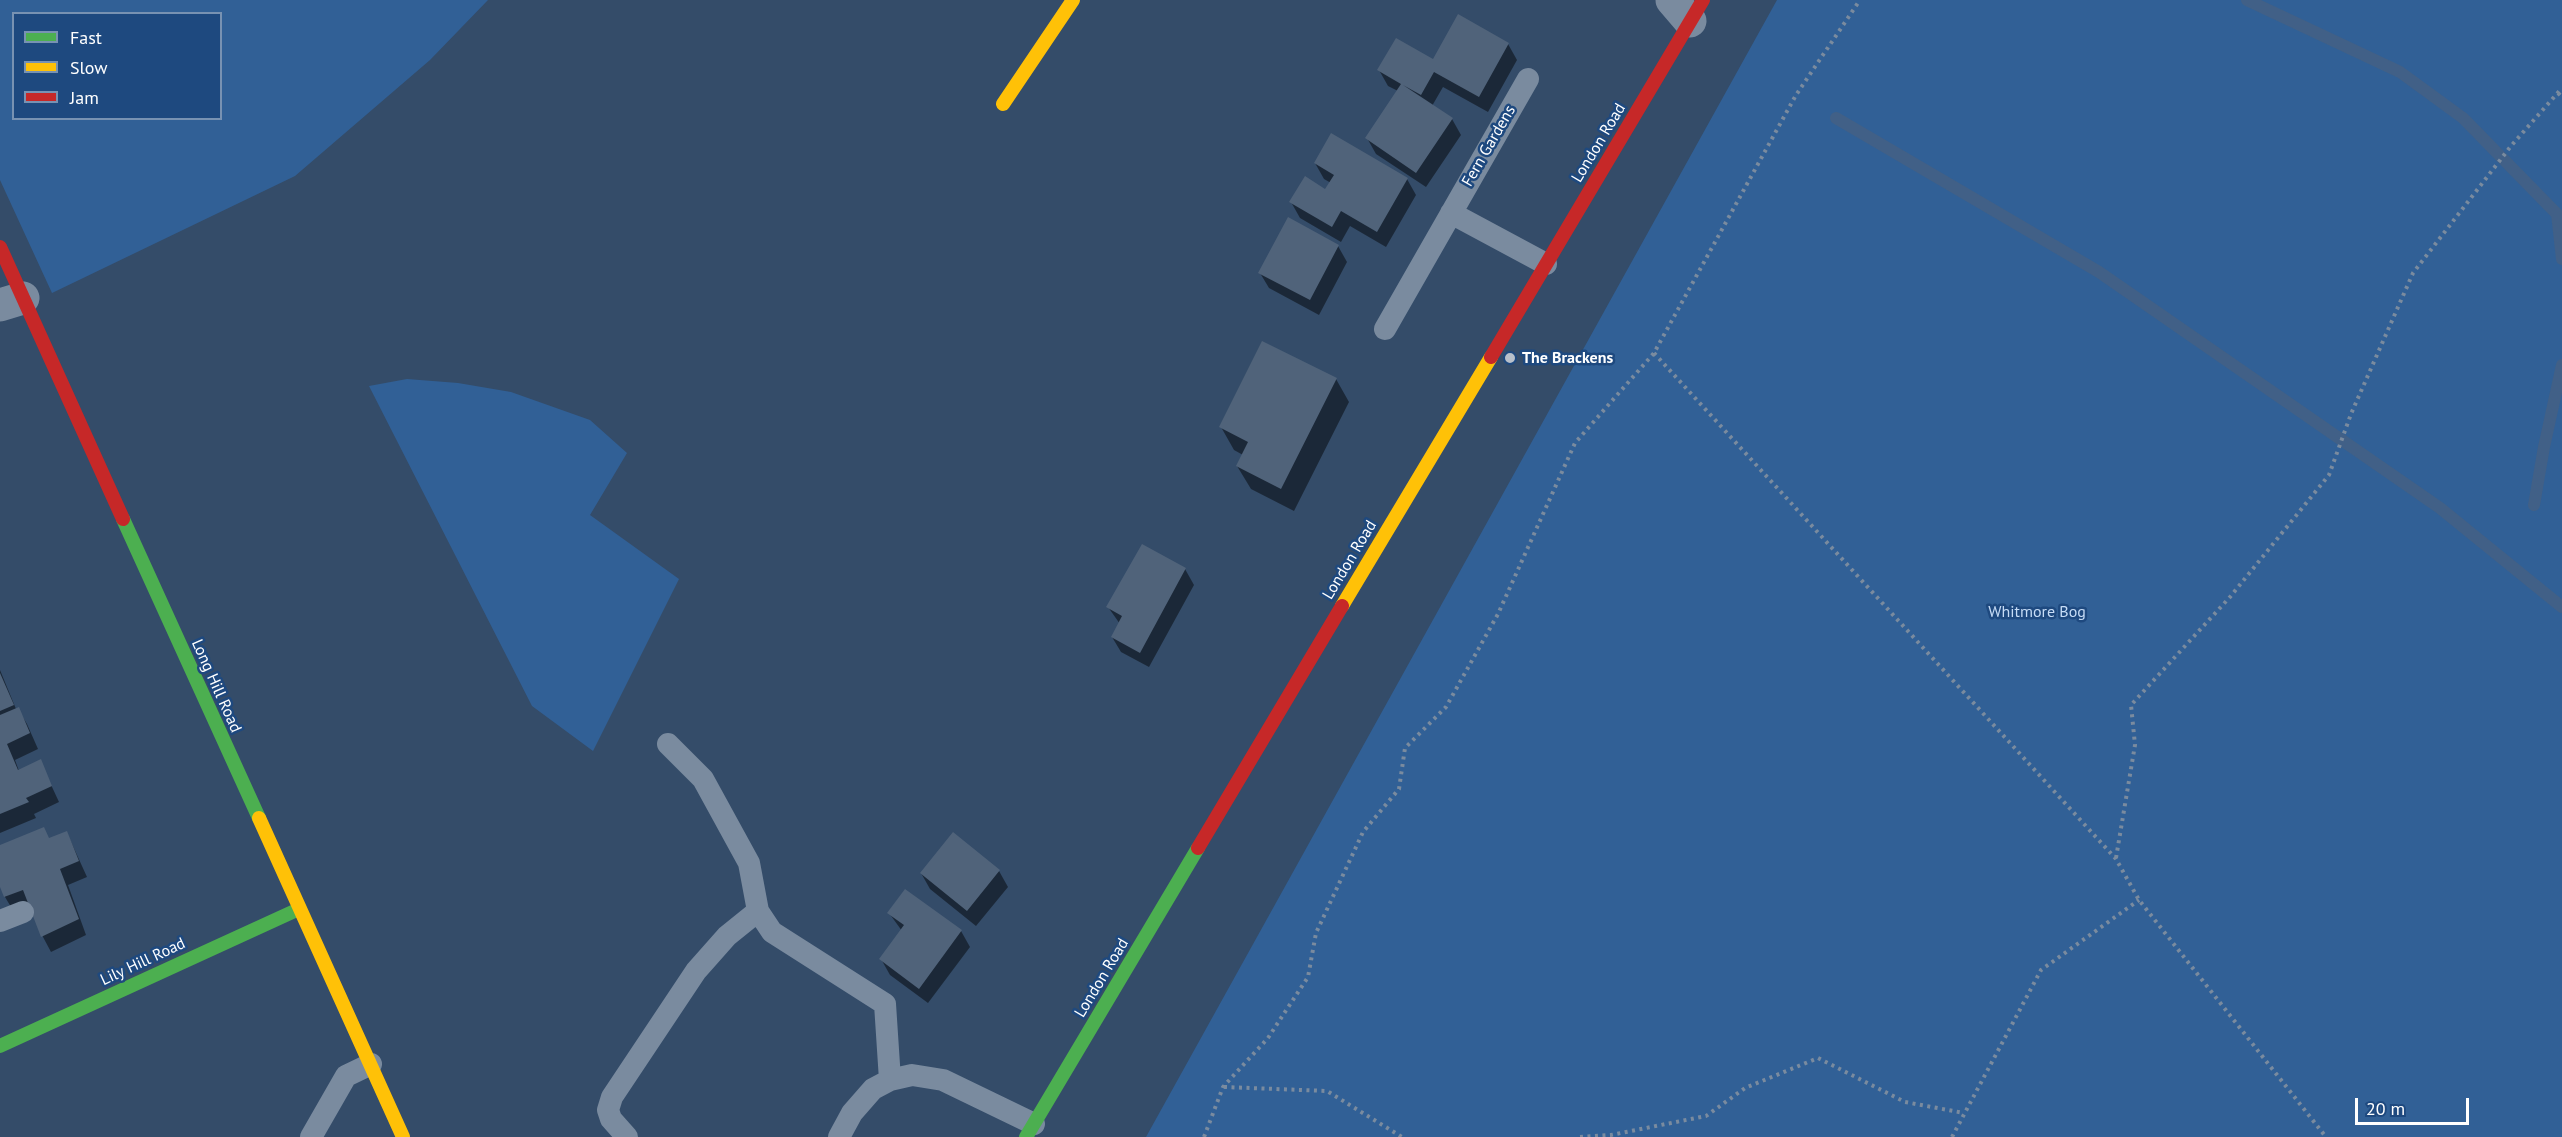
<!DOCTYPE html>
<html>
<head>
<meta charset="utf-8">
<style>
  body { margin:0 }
  #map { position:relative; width:2562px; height:1137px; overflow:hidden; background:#344c69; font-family:"PT Sans",sans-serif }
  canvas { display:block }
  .legend { position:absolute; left:12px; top:12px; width:210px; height:108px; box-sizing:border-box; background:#1e497f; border:2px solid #7892b2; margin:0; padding:8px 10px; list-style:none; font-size:18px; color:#fff }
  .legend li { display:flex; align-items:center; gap:12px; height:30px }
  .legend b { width:30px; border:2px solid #7892b2 }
  .scale { position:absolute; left:2355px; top:1098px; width:114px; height:27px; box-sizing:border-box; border:3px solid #fff; border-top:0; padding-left:8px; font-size:18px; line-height:21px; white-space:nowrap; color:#fff; -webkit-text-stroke:4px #1e497f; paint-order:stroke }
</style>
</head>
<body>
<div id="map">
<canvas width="2562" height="1137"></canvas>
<ul class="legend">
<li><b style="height:8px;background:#4caf50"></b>Fast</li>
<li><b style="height:8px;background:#ffc107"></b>Slow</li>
<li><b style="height:8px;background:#c62828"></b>Jam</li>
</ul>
<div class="scale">20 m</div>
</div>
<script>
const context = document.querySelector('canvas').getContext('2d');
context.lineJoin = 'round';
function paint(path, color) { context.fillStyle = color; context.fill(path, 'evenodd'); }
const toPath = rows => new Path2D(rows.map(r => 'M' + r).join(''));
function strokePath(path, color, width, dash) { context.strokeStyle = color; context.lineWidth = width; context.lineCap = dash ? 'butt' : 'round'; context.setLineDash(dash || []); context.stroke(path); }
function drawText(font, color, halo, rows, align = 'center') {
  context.font = font + ' "PT Sans",sans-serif'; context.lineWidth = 5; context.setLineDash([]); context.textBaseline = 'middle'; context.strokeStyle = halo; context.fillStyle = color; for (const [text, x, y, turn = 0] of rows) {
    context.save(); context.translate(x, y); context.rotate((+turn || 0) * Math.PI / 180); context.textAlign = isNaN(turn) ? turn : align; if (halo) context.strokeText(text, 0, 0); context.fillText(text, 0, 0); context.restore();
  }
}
paint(toPath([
  [0,0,488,0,430,60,295,176,52,293,0,180],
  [14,14,220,14,220,118,14,118],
  [1777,0,2562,0,2562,1137,1146,1137],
  [407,379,458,383,511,392,590,420,627,453,590,515,679,579,593,751,532,706,369,386]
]), '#316096');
paint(toPath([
  [1508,44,1517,60,1488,112,1443,87,1432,106,1452,119,1461,135,1426,187,1376,154,1367,138,1398,91,1388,86,1379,70],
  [1315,163,1407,179,1416,195,1386,247,1350,226,1341,242,1300,218,1291,202,1326,191,1331,183,1324,179],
  [1338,246,1347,262,1319,315,1269,288,1260,273],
  [1336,379,1349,402,1294,511,1251,489,1237,466,1243,455,1234,450,1221,427],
  [1185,569,1194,585,1149,667,1121,652,1112,637,1120,624,1108,607],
  [0,670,16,709,18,709,27,724,38,749,15,760,19,771,40,761,59,802,34,814,36,818,0,833],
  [67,833,87,877,68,885,86,935,51,952,43,937,31,906,14,912,5,897,0,883,0,847,50,840],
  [999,871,1008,887,976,926,930,889,921,873],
  [889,913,961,931,970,947,928,1003,890,975,881,959,902,931]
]), '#0007');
strokePath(toPath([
  [2247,0,2400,72,2463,118,2557,214,2562,259],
  [1836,118,2099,272,2440,508,2562,607],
  [2534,505,2544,447,2562,365]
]), '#416087', 12);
paint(toPath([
  [1458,14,1509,43,1479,97,1434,72,1421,95,1403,85,1453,118,1416,173,1365,138,1401,84,1377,70,1396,38,1433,59],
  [1331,133,1408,178,1377,232,1341,211,1332,227,1289,202,1305,176,1325,189,1334,175,1314,163],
  [1288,217,1339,245,1310,300,1258,273],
  [1262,341,1337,378,1281,489,1236,466,1248,442,1219,427],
  [1142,544,1186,568,1140,653,1111,637,1122,616,1106,607],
  [0,673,14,705,0,711],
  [19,707,30,733,7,744,18,770,41,759,52,786,26,798,29,802,0,814,0,715],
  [44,827,49,838,67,831,79,861,60,869,79,919,41,937,23,890,4,897,0,887,0,845],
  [953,832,1000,870,967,911,920,873],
  [905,889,962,930,919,989,879,959,904,925,887,913]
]), '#50637a');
strokePath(toPath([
  [2558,93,2562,97],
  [1654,353,2116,859,2139,900,2326,1137],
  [2116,858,2135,745,2131,705,2230,597,2329,475,2351,414,2413,273,2511,146,2562,88],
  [1224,1087,1327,1091,1402,1137],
  [1204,1137,1223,1087,1268,1038,1308,977,1316,933,1363,832,1399,789,1405,748,1446,707,1498,614,1575,443,1654,353,1796,95,1860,0],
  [1580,1137,1611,1135,1706,1116,1745,1088,1818,1058,1905,1102,1964,1113],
  [1952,1137,2041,970,2139,900]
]), '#7a8b9f', 4, [3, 4.5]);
strokePath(toPath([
  [1451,213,1546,264],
  [1385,329,1528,79],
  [668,744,703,779,749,863,758,911,772,932,885,1004,890,1080],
  [0,921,23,912],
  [311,1137,346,1076,371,1064],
  [627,1137,611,1119,608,1110,612,1097,696,971,727,936,758,911],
  [839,1137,852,1113,873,1089,890,1080,912,1075,943,1080,1034,1124]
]), '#7a8b9f', 22);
strokePath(toPath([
  [1672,0,1690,21],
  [0,305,23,298]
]), '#7a8b9f', 33);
strokePath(toPath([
  [123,519,259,818],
  [0,1046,299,909],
  [1026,1137,1198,848]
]), '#4caf50', 14);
strokePath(toPath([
  [1003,104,1073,0],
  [1342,606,1491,357],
  [259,818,403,1137]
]), '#ffc107', 14);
strokePath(toPath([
  [0,247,123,519],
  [1491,357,1703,0],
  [1198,848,1342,606]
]), '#c62828', 14);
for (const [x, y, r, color] of [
  [1510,358,6,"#b8c0ca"]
]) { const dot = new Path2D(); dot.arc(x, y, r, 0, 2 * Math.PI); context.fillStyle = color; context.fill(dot); strokePath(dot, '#1e497f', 2); }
drawText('16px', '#fff', '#1e497f', [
  ["London Road",1599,143,-59],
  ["Fern Gardens",1489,146,-60],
  ["London Road",1350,560,-59],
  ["Long Hill Road",216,686,66],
  ["Lily Hill Road",143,962,-25],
  ["London Road",1102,978,-59]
]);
drawText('bold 16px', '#fff', '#1e497f', [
  ["The Brackens",1522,358]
], 'left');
drawText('16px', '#c6dcf6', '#1e497f', [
  ["Whitmore Bog",2037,612]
]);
</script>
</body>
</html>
